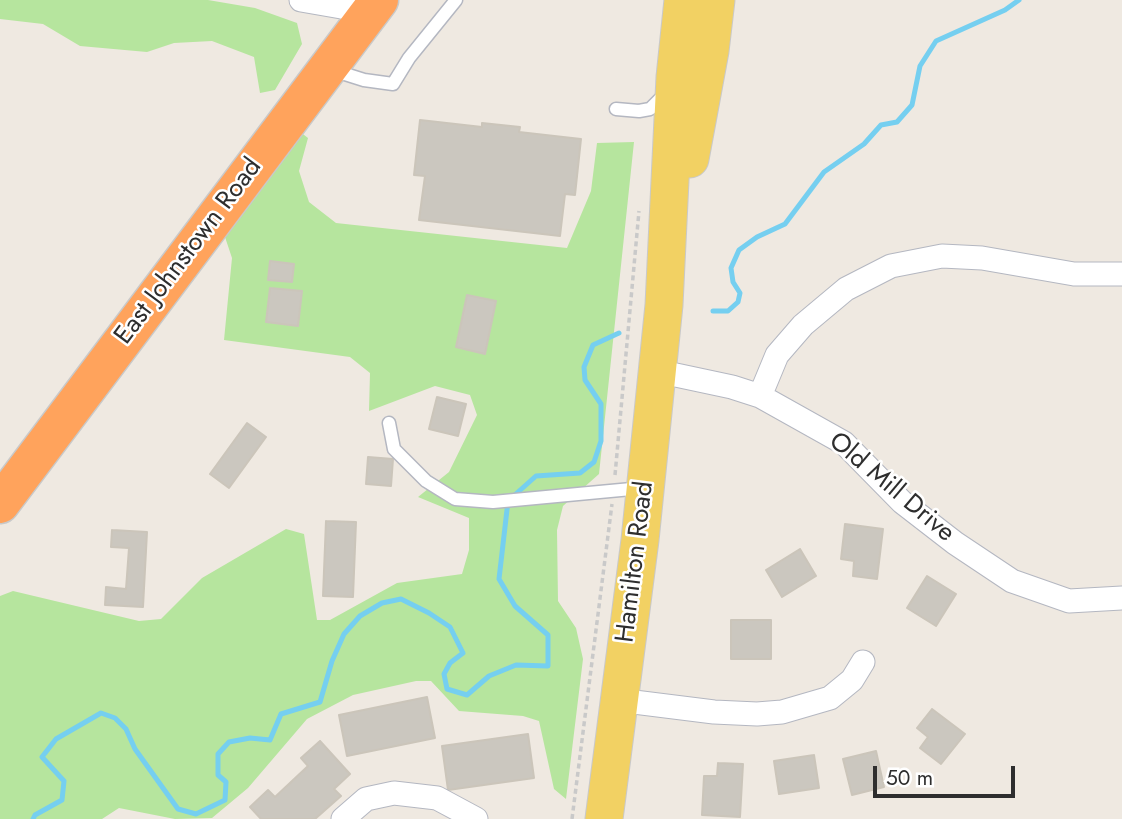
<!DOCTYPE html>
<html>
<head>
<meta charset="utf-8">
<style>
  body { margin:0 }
  #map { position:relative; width:1122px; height:819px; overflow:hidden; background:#efe9e1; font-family:Jost,sans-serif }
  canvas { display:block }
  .scale { position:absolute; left:873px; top:766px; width:142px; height:32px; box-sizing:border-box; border:4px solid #2e2e2e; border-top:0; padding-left:9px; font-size:21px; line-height:24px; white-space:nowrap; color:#2e2e2e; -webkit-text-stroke:5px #fff; paint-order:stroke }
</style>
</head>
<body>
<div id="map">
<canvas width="1122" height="819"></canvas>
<div class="scale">50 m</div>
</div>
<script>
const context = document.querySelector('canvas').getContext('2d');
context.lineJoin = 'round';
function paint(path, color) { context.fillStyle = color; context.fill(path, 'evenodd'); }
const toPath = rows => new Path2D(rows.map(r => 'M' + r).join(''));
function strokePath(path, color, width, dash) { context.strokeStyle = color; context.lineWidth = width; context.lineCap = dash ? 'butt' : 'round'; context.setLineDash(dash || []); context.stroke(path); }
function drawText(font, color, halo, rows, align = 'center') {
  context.font = font + ' Jost,sans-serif'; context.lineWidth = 5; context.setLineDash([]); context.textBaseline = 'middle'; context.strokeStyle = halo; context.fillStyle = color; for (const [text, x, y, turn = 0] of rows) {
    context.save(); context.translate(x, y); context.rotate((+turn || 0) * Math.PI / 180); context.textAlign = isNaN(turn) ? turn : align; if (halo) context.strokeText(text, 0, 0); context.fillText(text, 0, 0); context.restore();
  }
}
paint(toPath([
  [0,0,208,0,255,8,297,23,302,44,275,90,260,93,254,57,212,41,174,43,147,52,80,46,43,24,0,19],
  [299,131,308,138,299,171,309,202,336,223,567,248,591,191,597,143,634,142,599,474,563,506,557,530,558,601,576,628,583,659,566,799,554,789,539,721,523,716,459,711,431,681,416,681,353,695,307,719,248,788,212,818,175,819,119,808,102,819,0,819,0,596,13,591,139,621,161,619,202,578,286,529,304,534,317,620,330,620,397,583,462,574,469,550,469,518,418,497,449,472,477,415,470,395,435,386,369,411,370,373,350,357,224,340,232,258,223,231]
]), '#b6e59e');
strokePath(toPath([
  [713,311,728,311,738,302,740,293,733,282,731,268,739,250,757,237,785,224,824,172,864,144,881,125,897,122,912,105,920,66,936,41,1005,10,1019,0],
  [33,819,35,815,62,800,64,781,42,757,56,739,101,713,115,718,126,729,135,749,178,809,196,814,225,800,226,782,218,775,218,754,229,742,250,738,270,740,281,714,320,702,332,661,344,634,360,616,382,603,401,599,429,613,450,627,463,653,450,663,444,674,447,689,467,695,489,676,516,665,548,666,548,635,515,606,499,579,508,501,536,476,580,473,594,462,601,441,601,404,585,380,584,367,593,345,619,333]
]), '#75cff0', 5);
const building = toPath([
  [420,120,482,127,482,123,520,127,519,132,581,139,575,195,565,194,560,236,419,220,425,176,414,175,420,120],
  [270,261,294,264,292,282,268,280,270,261],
  [270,288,302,291,298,326,266,322,270,288],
  [467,295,496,301,485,354,456,347,467,295],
  [437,397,466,404,458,436,429,429,437,397],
  [247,423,266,437,229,488,210,474,247,423],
  [368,457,393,459,391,486,366,484,368,457],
  [326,521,356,522,353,597,323,596,326,521],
  [845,524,883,529,877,579,853,576,854,561,841,559,845,524],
  [112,530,147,532,143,607,105,605,106,587,126,589,129,548,111,547,112,530],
  [800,549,816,576,782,597,766,570,800,549],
  [927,576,956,594,936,626,907,608,927,576],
  [731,620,771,620,771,659,731,659,731,620],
  [427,697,435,738,347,756,339,715,427,697],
  [932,709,965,734,941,764,920,748,928,737,917,728,932,709],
  [528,734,534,778,448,790,442,746,528,734],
  [320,741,350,774,334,789,341,796,315,819,261,819,250,807,268,790,275,797,308,766,301,758,320,741],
  [876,751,884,787,852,795,843,759,876,751],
  [814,755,819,788,779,794,774,761,814,755],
  [718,763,743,764,740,817,702,815,704,776,717,776,718,763]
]);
paint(building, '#cbc7bf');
strokePath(building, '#cbc5ba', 2);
const lane = toPath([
  [339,64,345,74,364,80,393,84,409,58,456,0],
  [616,109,639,111,650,109,665,94],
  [389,423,394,449,426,481,455,499,493,502,642,488]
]);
const street = toPath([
  [301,0,370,12],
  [657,371,732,387,760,396,844,443,902,502,955,543,1012,581,1069,601,1122,598],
  [760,396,777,355,803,325,846,289,891,266,942,256,982,258,1074,274,1122,274],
  [618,700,714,712,757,714,782,712,830,698,852,680,863,662],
  [343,819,366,799,394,793,437,798,476,819]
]);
const primary = toPath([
  [690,159,710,51,716,0],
  [604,819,640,540,664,305,675,77,683,0]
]);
const highway = toPath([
  [0,504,379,0]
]);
strokePath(lane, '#b4b7c1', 15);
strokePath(street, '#b4b7c1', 25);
strokePath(primary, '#c9c9c9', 39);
strokePath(highway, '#c9c9c9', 41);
strokePath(toPath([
  [615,475,639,211],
  [572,819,612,504]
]), '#c9c9c9', 3.5, [5, 3.5]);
strokePath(lane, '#fff', 12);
strokePath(street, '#fff', 23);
strokePath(primary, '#f2d163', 37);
strokePath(highway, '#ffa35c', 38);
drawText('26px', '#2e2e2e', '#fff', [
  ["East Johnstown Road",189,252,-53],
  ["Old Mill Drive",891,488,40],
  ["Hamilton Road",636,562,-83]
]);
</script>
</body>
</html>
